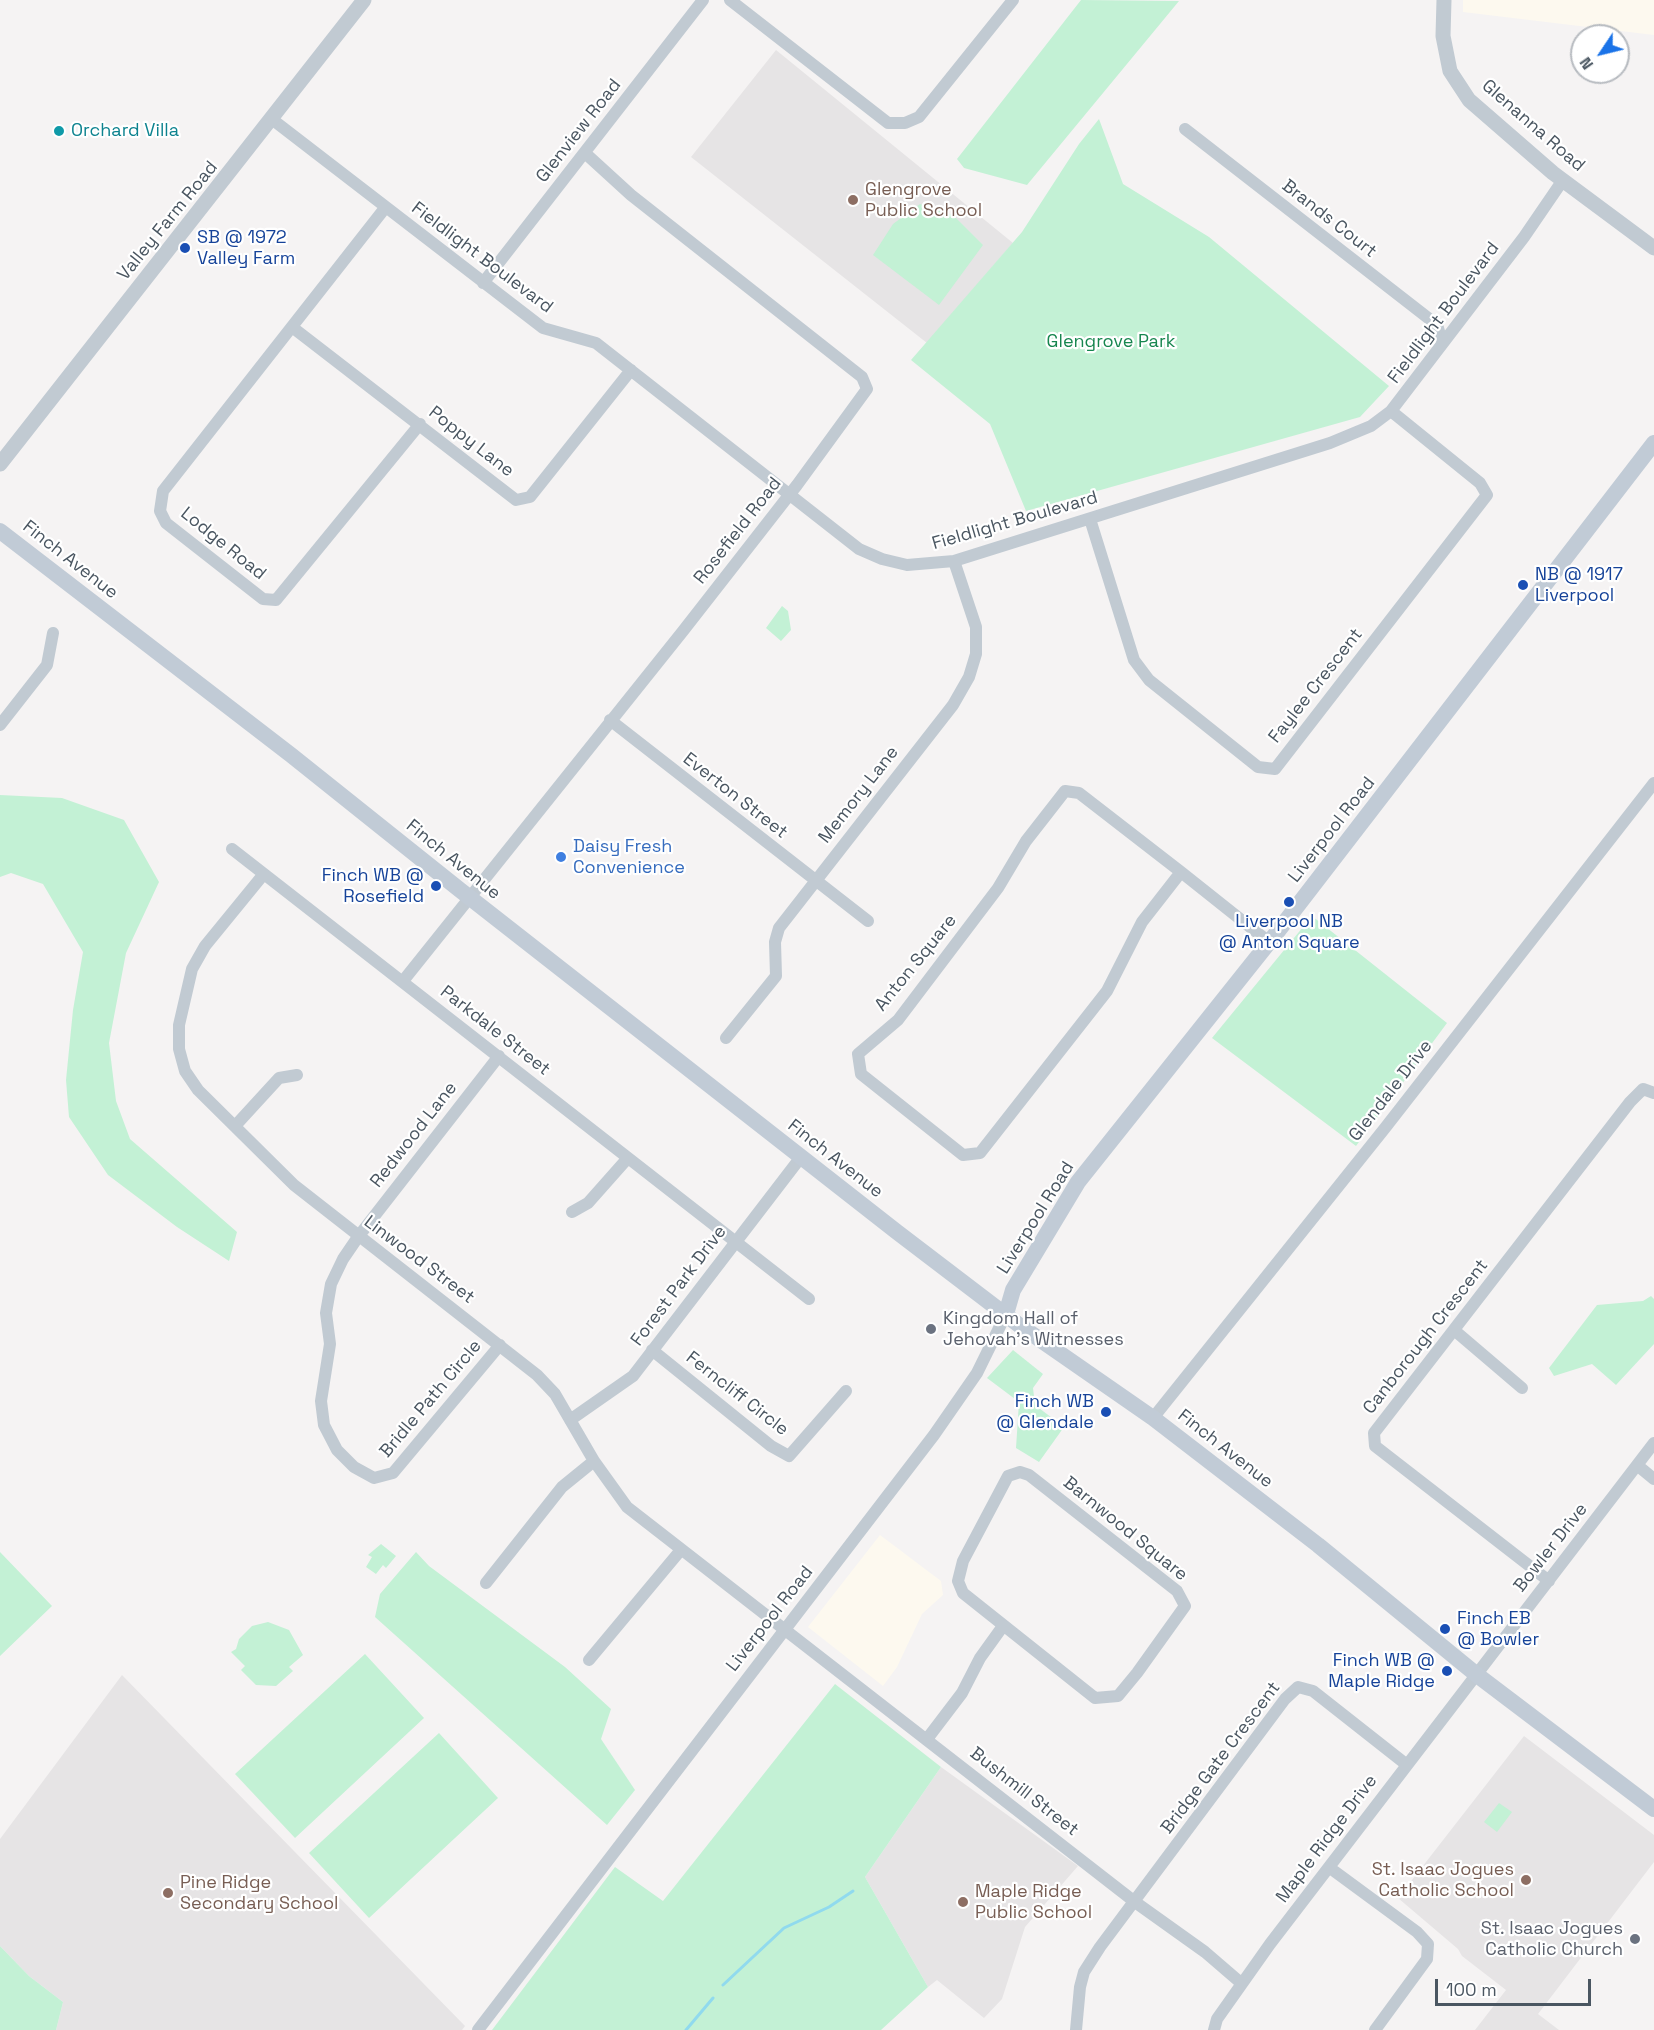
<!DOCTYPE html>
<html>
<head>
<meta charset="utf-8">
<style>
  body { margin:0 }
  #map { position:relative; width:1654px; height:2030px; overflow:hidden; background:#f5f3f3; font-family:"Space Grotesk",sans-serif }
  canvas { display:block }
  .north { position:absolute; left:1570px; top:24px; width:60px; height:60px; box-sizing:border-box; background:#fff; border:2px solid #b7bbc0; border-radius:50%; rotate:235deg; font-size:16px; font-weight:700; line-height:24px; text-align:center; color:#4a5661 }
  .north::after { content:''; display:block; margin:auto; width:21px; height:27px; background:#1a73e8; clip-path:polygon(50% 0,100% 100%,50% 72%,0 100%) }
  .scale { position:absolute; left:1435px; top:1979px; width:156px; height:27px; box-sizing:border-box; border:3px solid #4a5661; border-top:0; padding-left:8px; font-size:18px; line-height:21px; white-space:nowrap; color:#4a5661; -webkit-text-stroke:4px #fff; paint-order:stroke }
</style>
</head>
<body>
<div id="map">
<canvas width="1654" height="2030"></canvas>
<div class="north">N</div>
<div class="scale">100 m</div>
</div>
<script>
const context = document.querySelector('canvas').getContext('2d');
context.lineJoin = 'round';
function paint(path, color) { context.fillStyle = color; context.fill(path, 'evenodd'); }
const toPath = rows => new Path2D(rows.map(r => 'M' + r).join(''));
function strokePath(path, color, width, dash) { context.strokeStyle = color; context.lineWidth = width; context.lineCap = dash ? 'butt' : 'round'; context.setLineDash(dash || []); context.stroke(path); }
function drawText(font, color, halo, rows, align = 'center') {
  context.font = font + ' "Space Grotesk",sans-serif'; context.lineWidth = 4.5; context.setLineDash([]); context.textBaseline = 'middle'; context.strokeStyle = halo; context.fillStyle = color; for (const [text, x, y, turn = 0] of rows) {
    context.save(); context.translate(x, y); context.rotate((+turn || 0) * Math.PI / 180); context.textAlign = isNaN(turn) ? turn : align; if (halo) context.strokeText(text, 0, 0); context.fillText(text, 0, 0); context.restore();
  }
}
paint(toPath([
  [1463,0,1654,0,1654,35,1463,12],
  [880,1535,941,1581,943,1595,922,1614,897,1667,883,1686,808,1627]
]), '#fdf9ef');
paint(toPath([
  [776,50,1013,243,927,343,691,157],
  [122,1675,465,2026,462,2030,56,2030,63,2002,29,1976,0,1946,0,1839],
  [1524,1736,1654,1835,1654,1862,1538,2014,1559,2030,1475,2030,1506,1990,1462,1956,1458,1949,1398,1898],
  [941,1767,1078,1866,1025,1927,1002,1999,984,2018,937,1980,928,1987,865,1877]
]), '#e6e4e5');
paint(toPath([
  [1081,0,1179,1,1027,185,964,168,957,159],
  [1099,119,1123,184,1209,237,1389,386,1360,417,1026,511,990,424,911,360,1022,232,1079,144],
  [920,204,953,215,983,245,939,305,873,255,893,224],
  [782,606,788,611,791,630,781,641,766,628],
  [0,795,62,798,124,820,159,882,126,953,109,1043,116,1101,130,1139,237,1232,229,1261,177,1227,108,1175,69,1117,66,1080,73,1010,83,952,43,884,11,873,0,877],
  [1312,916,1447,1023,1356,1146,1212,1038],
  [1651,1296,1654,1299,1654,1344,1616,1385,1592,1364,1554,1376,1549,1368,1597,1305,1643,1301],
  [1013,1350,1043,1374,1033,1388,1035,1405,1064,1427,1039,1462,1016,1448,1019,1402,987,1378],
  [381,1544,396,1556,386,1568,383,1565,376,1574,366,1567,372,1557,368,1555],
  [0,1552,52,1606,0,1656],
  [416,1552,429,1566,565,1667,611,1709,601,1739,635,1790,607,1825,375,1617,380,1594],
  [268,1622,289,1630,303,1655,289,1667,293,1671,276,1686,256,1685,241,1670,245,1666,231,1652,236,1649,239,1639,252,1626],
  [365,1654,424,1718,295,1838,235,1774],
  [835,1684,941,1767,865,1877,928,1987,881,2030,492,2030,615,1867,663,1901],
  [439,1733,498,1798,369,1918,309,1853],
  [1499,1803,1512,1812,1497,1832,1484,1822],
  [0,1946,29,1976,63,2002,56,2030,0,2030]
]), '#c3f1d5');
strokePath(toPath([
  [723,1985,784,1928,829,1907,853,1891],
  [686,2030,713,1998]
]), '#90daee', 3);
strokePath(toPath([
  [730,0,888,123,905,123,919,117,1013,0],
  [273,120,543,328,596,343,859,549,882,559,907,565,954,561,1330,443,1371,426,1391,411,1524,237,1563,180],
  [1185,129,1432,321,1438,328,1442,342],
  [385,208,163,491,160,511,166,523,263,599,276,600,420,424],
  [483,283,703,0],
  [292,327,516,500,530,497,631,370],
  [1090,519,1134,660,1149,680,1258,767,1275,769,1487,495,1480,483,1391,411],
  [610,720,868,921],
  [0,725,47,665,53,633],
  [232,849,809,1299],
  [1181,872,1142,922,1107,991,980,1153,963,1155,861,1074,858,1054,898,1020,998,888,1026,841,1065,791,1079,793,1181,872,1269,942],
  [263,875,205,946,192,969,179,1025,179,1049,185,1071,198,1090,294,1185,537,1375,555,1394,594,1461,627,1507,1135,1902,1205,1952,1241,1983],
  [403,981,683,631,797,485,867,389,862,377,631,195,585,153],
  [726,1038,776,976,775,942,779,928,953,705,969,677,976,654,976,627,954,561],
  [499,1056,358,1237,343,1259,331,1284,326,1313,330,1344,321,1401,324,1425,337,1450,354,1467,374,1478,393,1473,500,1345],
  [235,1126,279,1078,297,1075],
  [572,1212,588,1203,627,1159],
  [1454,1330,1522,1388],
  [652,1350,771,1446,789,1456,846,1391],
  [1153,1418,1385,1128,1654,783],
  [570,1420,633,1376,801,1157],
  [1637,1465,1654,1479],
  [1020,1472,1029,1475,1177,1591,1185,1606,1137,1673,1118,1696,1095,1698,963,1593,958,1581,963,1561,1008,1476,1020,1472],
  [1549,1581,1375,1446,1374,1433,1630,1102,1643,1089,1654,1093],
  [486,1583,562,1487,594,1461],
  [589,1660,680,1551],
  [927,1739,962,1693,980,1658,1003,1626],
  [1330,1868,1417,1932,1428,1944,1427,1959,1375,2030],
  [478,2030,934,1435,977,1373,1006,1314],
  [1076,2030,1080,1987,1084,1972,1100,1947,1285,1699,1298,1687,1313,1691,1407,1765],
  [1214,2030,1217,2019,1270,1944,1654,1443]
]), '#c1cad2', 12);
strokePath(toPath([
  [1444,0,1443,36,1450,71,1469,100,1553,173,1654,248],
  [0,464,364,0]
]), '#c1cad2', 15);
strokePath(toPath([
  [0,531,291,755,460,890,897,1232,1019,1325,1153,1418,1318,1545,1477,1675,1654,1809],
  [1006,1314,1013,1290,1078,1182,1278,931,1654,443]
]), '#c1cbd6', 16);
for (const [x, y, r, color] of [
  [59,131,6,"#0f9aa8"],
  [853,200,6,"#8d6e63"],
  [185,248,6,"#1a4fb4"],
  [1523,585,6,"#1a4fb4"],
  [561,857,6,"#3f7fe0"],
  [436,886,6,"#1a4fb4"],
  [1289,902,6,"#1a4fb4"],
  [931,1329,6,"#6b7280"],
  [1106,1412,6,"#1a4fb4"],
  [1445,1629,6,"#1a4fb4"],
  [1447,1671,6,"#1a4fb4"],
  [1526,1880,6,"#8d6e63"],
  [168,1893,6,"#8d6e63"],
  [963,1902,6,"#8d6e63"],
  [1635,1939,6,"#6b7280"]
]) { const dot = new Path2D(); dot.arc(x, y, r, 0, 2 * Math.PI); context.fillStyle = color; context.fill(dot); strokePath(dot, '#fff', 2); }
drawText('18px', '#4a5661', '#fff', [
  ["Glenanna Road",1533,126,41],
  ["Glenview Road",579,131,-52],
  ["Brands Court",1329,219,38],
  ["Valley Farm Road",168,221,-51],
  ["Fieldlight Boulevard",482,258,37],
  ["Fieldlight Boulevard",1444,313,-53],
  ["Poppy Lane",471,442,38],
  ["Fieldlight Boulevard",1015,521,-16],
  ["Rosefield Road",738,531,-52],
  ["Lodge Road",223,544,39],
  ["Finch Avenue",70,560,38],
  ["Faylee Crescent",1316,686,-52],
  ["Memory Lane",859,795,-52],
  ["Everton Street",735,796,38],
  ["Liverpool Road",1332,830,-52],
  ["Finch Avenue",453,860,39],
  ["Anton Square",916,963,-51],
  ["Parkdale Street",495,1031,38],
  ["Glendale Drive",1391,1091,-52],
  ["Redwood Lane",414,1135,-52],
  ["Finch Avenue",835,1159,38],
  ["Liverpool Road",1036,1218,-58],
  ["Linwood Street",419,1260,37],
  ["Forest Park Drive",679,1286,-53],
  ["Canborough Crescent",1426,1337,-52],
  ["Ferncliff Circle",737,1394,38],
  ["Bridle Path Circle",431,1399,-50],
  ["Finch Avenue",1225,1449,38],
  ["Barnwood Square",1125,1529,39],
  ["Bowler Drive",1551,1548,-52],
  ["Liverpool Road",770,1619,-52],
  ["Bridge Gate Crescent",1221,1758,-53],
  ["Bushmill Street",1024,1792,38],
  ["Maple Ridge Drive",1327,1839,-53]
]);
drawText('18px', '#0d838f', '#fff', [
  ["Orchard Villa",71,131]
], 'left');
drawText('18px', '#785e54', '#fff', [
  ["Glengrove",865,190],
  ["Public School",865,211],
  ["St. Isaac Jogues",1514,1870,"right"],
  ["Catholic School",1514,1891,"right"],
  ["Pine Ridge",180,1883],
  ["Secondary School",180,1904],
  ["Maple Ridge",975,1892],
  ["Public School",975,1913]
], 'left');
drawText('18px', '#164399', '#fff', [
  ["SB @ 1972",197,238],
  ["Valley Farm",197,259],
  ["NB @ 1917",1535,575],
  ["Liverpool",1535,596],
  ["Finch WB @",424,876,"right"],
  ["Rosefield",424,897,"right"],
  ["Liverpool NB",1289,922,"center"],
  ["@ Anton Square",1289,943,"center"],
  ["Finch WB",1094,1402,"right"],
  ["@ Glendale",1094,1423,"right"],
  ["Finch EB",1457,1619],
  ["@ Bowler",1457,1640],
  ["Finch WB @",1435,1661,"right"],
  ["Maple Ridge",1435,1682,"right"]
], 'left');
drawText('18px', '#17864f', '#fff', [
  ["Glengrove Park",1111,342]
]);
drawText('18px', '#366cbe', '#fff', [
  ["Daisy Fresh",573,847],
  ["Convenience",573,868]
], 'left');
drawText('18px', '#5b616d', '#fff', [
  ["Kingdom Hall of",943,1319],
  ["Jehovah's Witnesses",943,1340],
  ["St. Isaac Jogues",1623,1929,"right"],
  ["Catholic Church",1623,1950,"right"]
], 'left');
</script>
</body>
</html>
